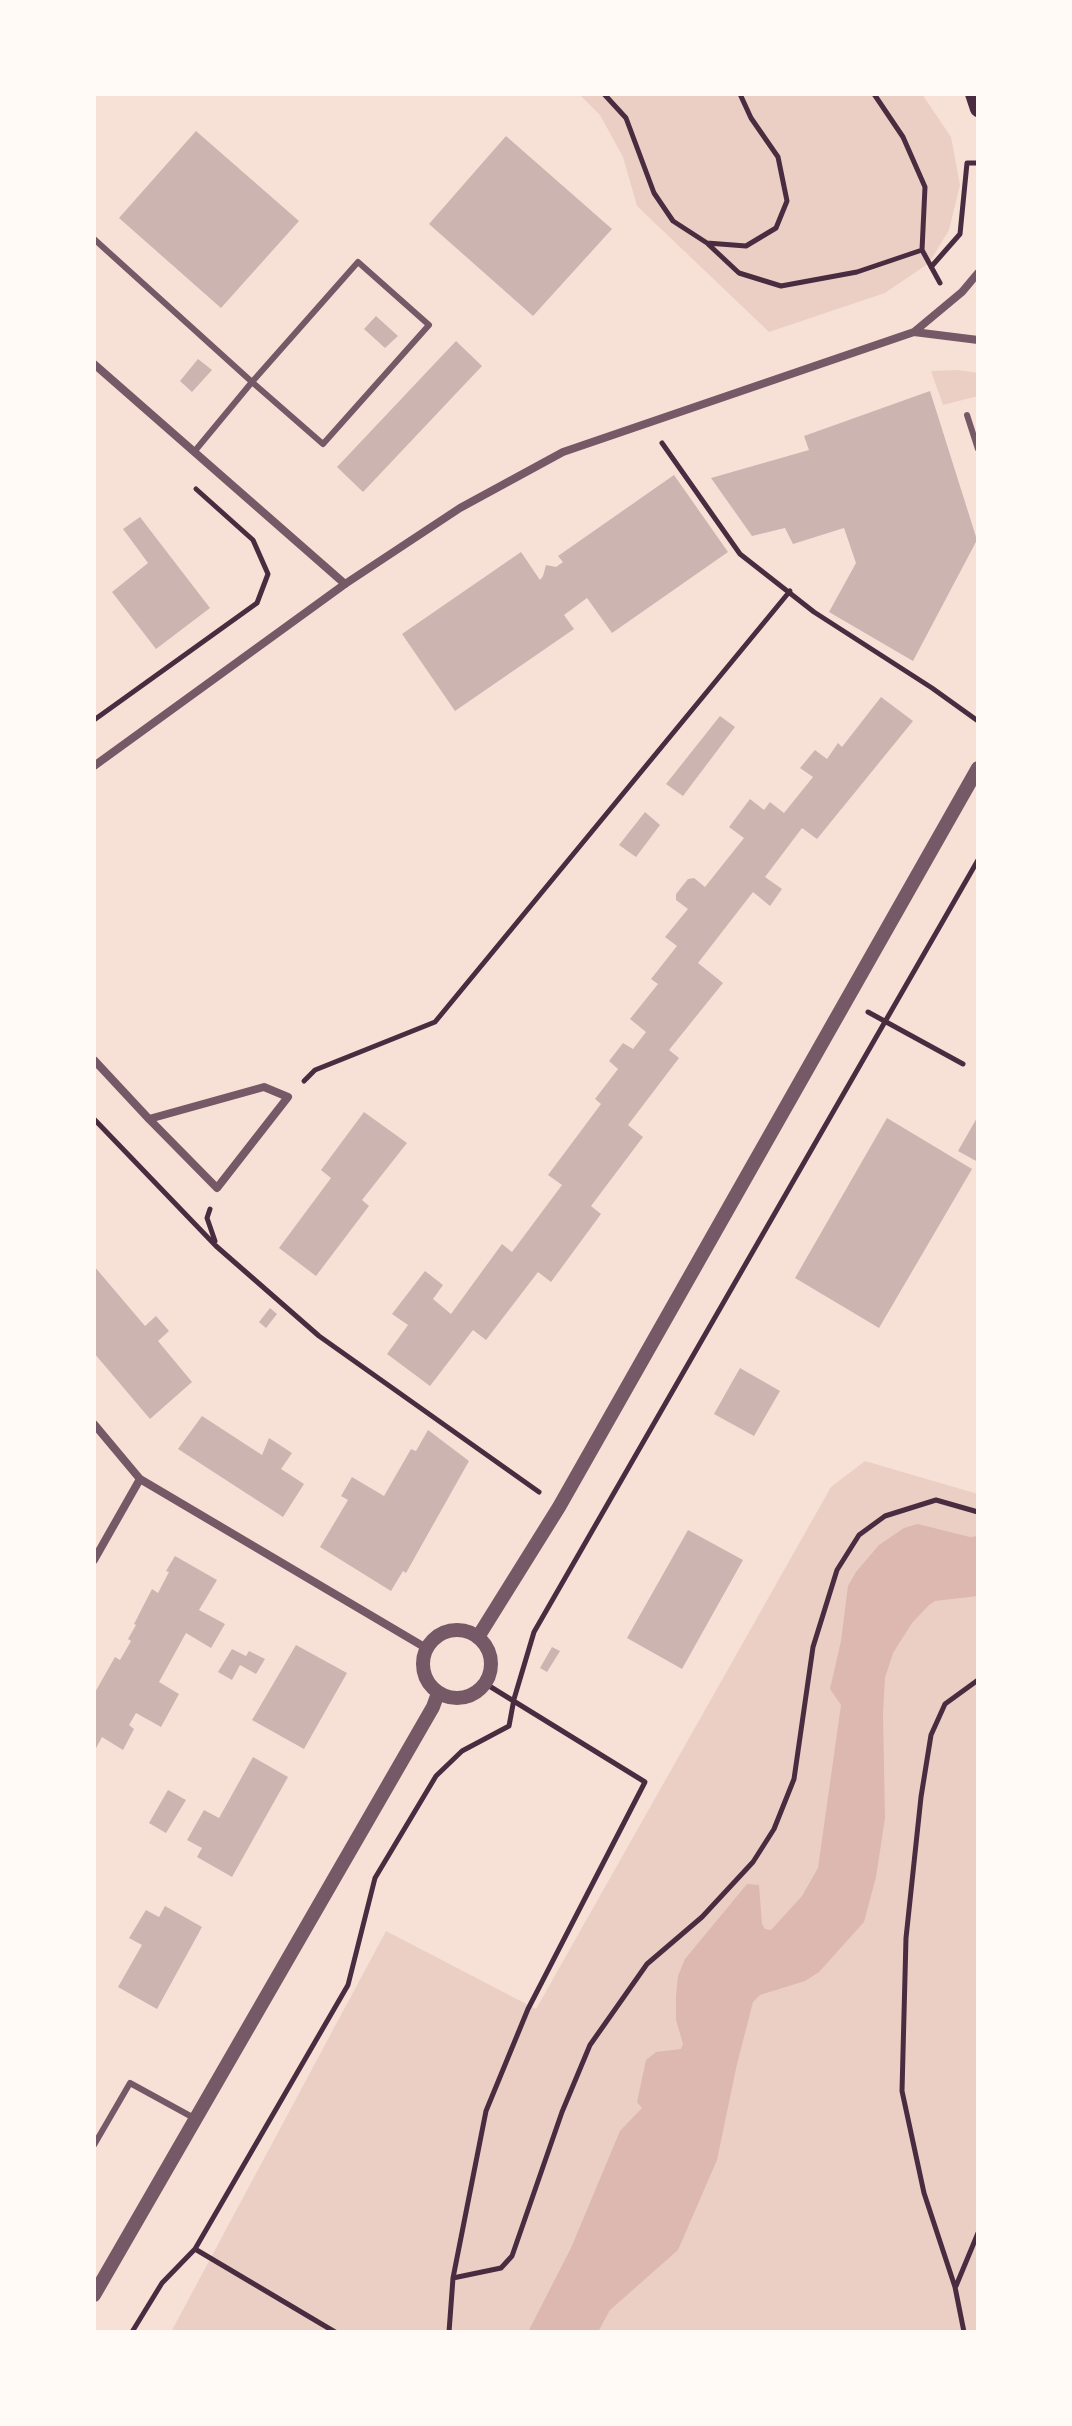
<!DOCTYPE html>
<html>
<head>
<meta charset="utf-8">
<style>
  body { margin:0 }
  #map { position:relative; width:1072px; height:2426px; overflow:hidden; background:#f7e1d7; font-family:"IBM Plex Sans",sans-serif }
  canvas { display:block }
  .frame { position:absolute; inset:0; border:96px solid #fffaf5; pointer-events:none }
</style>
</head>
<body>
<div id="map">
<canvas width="1072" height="2426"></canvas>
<div class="frame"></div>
</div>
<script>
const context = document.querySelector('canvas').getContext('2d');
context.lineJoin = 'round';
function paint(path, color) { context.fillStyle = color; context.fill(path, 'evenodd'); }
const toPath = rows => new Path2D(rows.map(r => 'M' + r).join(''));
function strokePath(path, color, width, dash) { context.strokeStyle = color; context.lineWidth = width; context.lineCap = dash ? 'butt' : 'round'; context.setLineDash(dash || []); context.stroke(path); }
paint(toPath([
  [579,94,922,94,951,137,960,185,949,230,929,263,885,293,769,332,637,206,623,157,600,115],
  [959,370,978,373,978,396,943,405,931,371],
  [865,1461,978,1494,978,2332,171,2332,386,1931,536,2009,831,1487]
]), '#ebcfc5');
paint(toPath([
  [918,1524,970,1537,978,1536,978,1596,935,1601,929,1605,912,1623,893,1653,885,1678,883,1713,885,1818,876,1877,864,1922,819,1972,805,1981,760,1995,753,2002,737,2064,717,2160,678,2250,610,2310,598,2332,528,2332,571,2248,620,2131,642,2108,637,2102,646,2060,656,2052,681,2049,683,2044,676,2020,676,1996,678,1976,685,1959,747,1884,759,1885,762,1924,765,1929,771,1930,802,1896,818,1868,841,1705,830,1689,841,1641,848,1586,856,1572,879,1545,904,1528]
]), '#dcb8b0');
paint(toPath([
  [196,131,299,221,221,308,119,218],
  [506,136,612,229,533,316,429,224],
  [376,316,398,336,385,348,364,329],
  [456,341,482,366,363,492,337,467],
  [198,359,212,370,192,392,180,381],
  [930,391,977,540,913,661,829,612,856,563,844,528,793,544,785,528,752,536,711,478,809,450,804,436],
  [674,475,728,552,612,633,587,598,564,615,574,629,455,711,402,634,521,552,540,580,543,576,546,565,556,567,563,562,558,556],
  [140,517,210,608,156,649,112,592,148,563,123,529],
  [881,697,913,721,817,839,802,828,765,877,782,889,770,906,753,892,698,963,723,983,669,1050,679,1058,628,1125,643,1137,591,1206,601,1214,551,1282,538,1272,486,1340,473,1330,430,1386,387,1354,408,1325,392,1314,425,1271,443,1285,433,1299,451,1314,502,1244,512,1252,562,1185,548,1175,601,1104,595,1099,618,1069,609,1061,623,1043,633,1049,646,1032,630,1019,658,984,651,979,677,946,665,937,688,909,676,900,676,894,688,879,694,878,705,887,744,838,729,827,750,799,764,810,770,802,784,813,813,777,800,768,815,750,827,759,838,743,842,747],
  [720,716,735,727,683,796,666,784],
  [645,812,660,825,636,857,619,845],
  [364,1112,407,1143,362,1200,369,1206,316,1276,279,1248,331,1178,321,1170],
  [978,1116,978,1162,958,1151],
  [887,1118,972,1169,879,1328,795,1278],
  [94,1266,145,1326,156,1316,169,1331,158,1341,192,1382,150,1419,94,1353],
  [270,1308,277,1314,266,1328,259,1322],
  [740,1368,780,1391,754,1436,714,1414],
  [202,1416,262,1455,269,1438,292,1453,281,1469,304,1484,283,1517,178,1449],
  [428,1430,469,1461,406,1573,403,1571,391,1591,320,1547,348,1500,341,1496,352,1477,384,1496,411,1449,416,1451],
  [688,1530,743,1560,682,1669,627,1638],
  [175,1556,217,1580,199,1610,225,1624,211,1648,186,1633,159,1682,179,1694,161,1727,136,1713,129,1725,134,1729,123,1750,102,1737,94,1752,94,1694,115,1657,120,1660,131,1641,128,1639,136,1625,134,1624,152,1589,158,1593,169,1572,166,1571],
  [296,1645,347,1673,304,1749,252,1720],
  [552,1647,560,1651,547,1672,540,1668],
  [232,1649,246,1656,249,1651,265,1659,256,1674,240,1665,232,1680,218,1672],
  [253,1757,288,1777,232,1877,197,1857,202,1848,187,1840,204,1810,219,1818],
  [168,1790,186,1800,166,1833,149,1823],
  [165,1906,202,1927,157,2009,118,1987,142,1945,129,1938,146,1910,159,1917]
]), '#ccb4b1');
strokePath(toPath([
  [604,94,626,118,654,193,673,221,707,243,746,246,776,228,787,201,778,157,751,118,740,94],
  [874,94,903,137,925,187,922,250,940,283],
  [708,244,739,273,781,286,857,272,922,250],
  [931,267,960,234,967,163,978,163],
  [662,443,740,554,814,612,932,688,978,721],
  [94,720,257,603,268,574,253,540,196,489],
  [868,1012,963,1064],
  [304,1081,315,1070,435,1022,790,591],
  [94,1119,216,1246,319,1336,539,1492],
  [210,1209,207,1218,215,1241],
  [195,2249,335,2332],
  [453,2278,501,2268,512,2256,562,2112,590,2045,647,1964,702,1917,753,1862,774,1829,794,1779,813,1647,837,1570,859,1535,885,1516,936,1500,978,1512],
  [956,2286,978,2233],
  [132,2332,162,2283,195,2249,348,1985,375,1878,436,1776,462,1751,509,1726,514,1699,534,1632,978,860],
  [449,2332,453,2278,486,2111,528,2009,645,1782,486,1684],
  [964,2332,955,2287,924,2193,902,2091,906,1938,921,1797,931,1735,945,1704,978,1680]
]), '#4a2c40', 5);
strokePath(toPath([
  [94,239,252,382,194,452],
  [358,262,429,325,323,444,252,382,358,262],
  [967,415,978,449],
  [94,2145,130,2083,194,2118]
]), '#755966', 6);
strokePath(toPath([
  [914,332,978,340],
  [94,364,345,584],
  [94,766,345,584,460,508,563,452,914,332,962,292,978,273],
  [94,1060,149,1119,217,1188,288,1097,264,1087,149,1119],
  [94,1424,140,1479,426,1648],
  [94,1560,140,1479]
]), '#755966', 8);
strokePath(toPath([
  '423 1664a34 34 0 1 1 68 0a34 34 0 1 1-68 0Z',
  [478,1637,559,1507,978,768],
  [94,2295,433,1707,438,1693]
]), '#755966', 14);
strokePath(toPath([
  [973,94,978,109]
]), '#4a2c40', 16);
</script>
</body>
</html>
